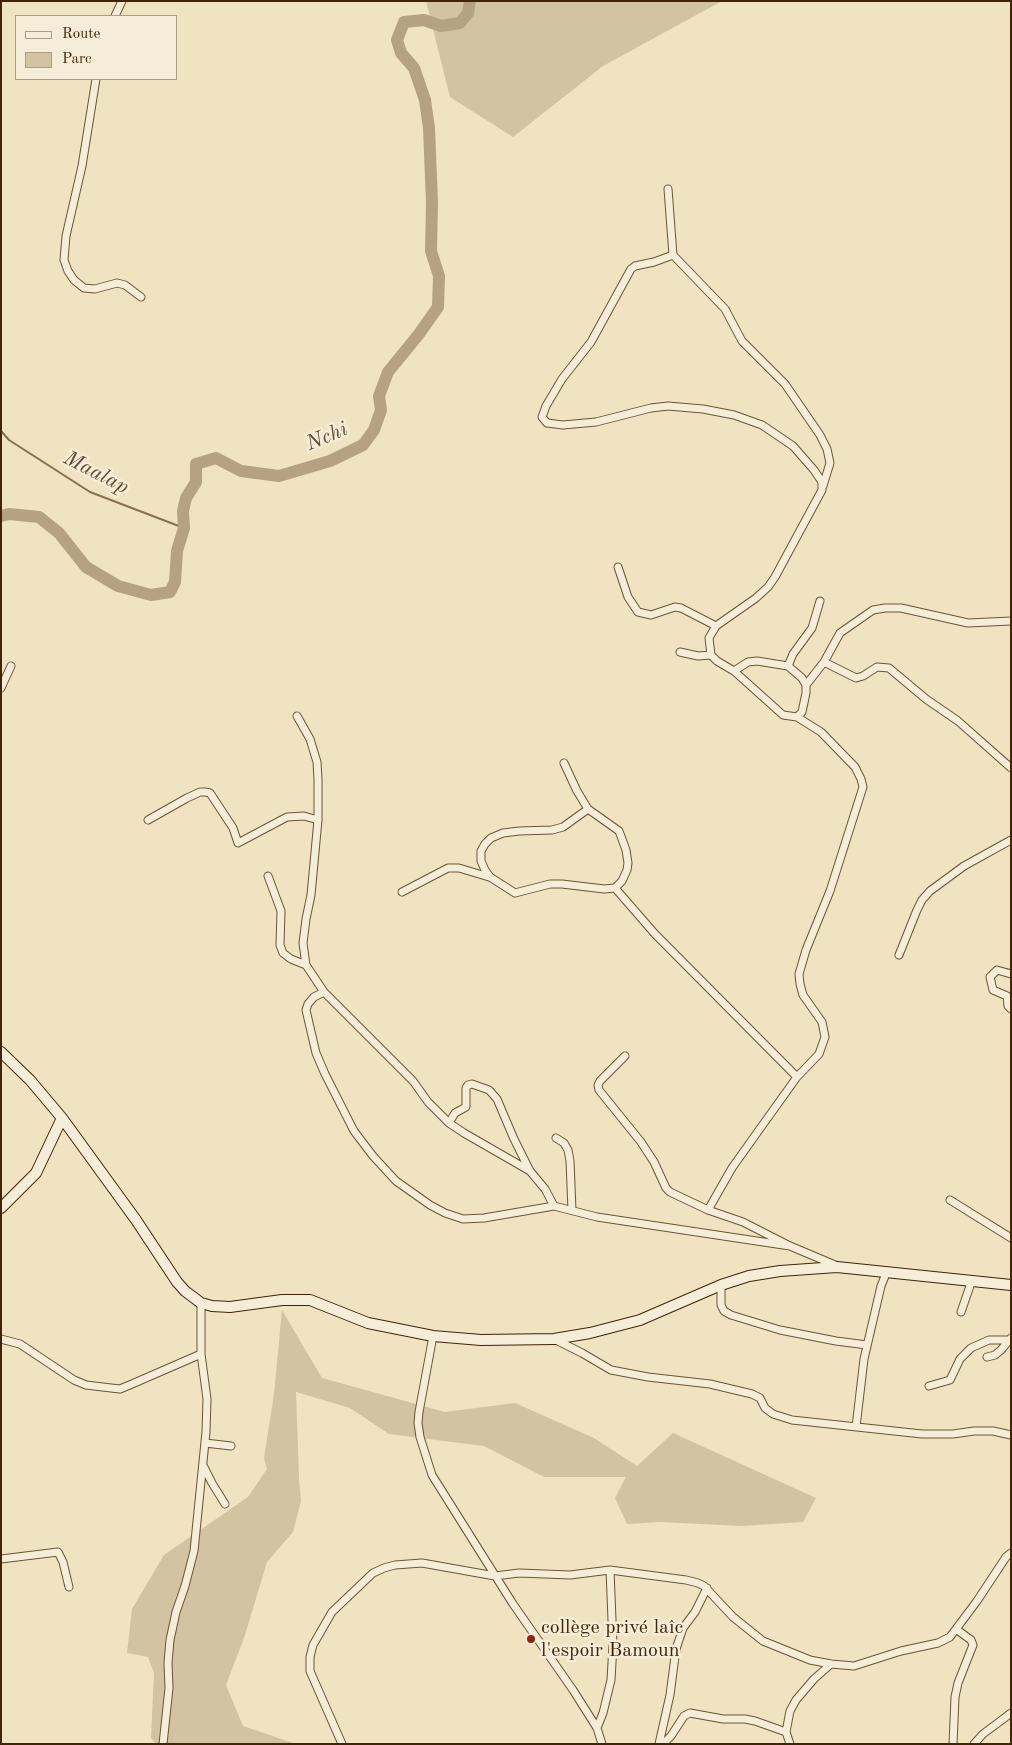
<!DOCTYPE html>
<html>
<head>
<meta charset="utf-8">
<style>
  body { margin:0 }
  #map { position:relative; width:1012px; height:1745px; overflow:hidden; background:#f0e3c1; font-family:"Old Standard TT",serif }
  canvas { display:block }
  .frame { position:absolute; inset:0; border:2px solid #3f2408; pointer-events:none }
  .legend { position:absolute; left:15px; top:15px; width:162px; height:65px; box-sizing:border-box; background:#f5edd7; border:1px solid #ac9d84; margin:0; padding:6px 9px; list-style:none; font-size:15px; color:#3f2408 }
  .legend li { display:flex; align-items:center; gap:10px; height:25px }
  .legend b { width:25px; border:1px solid #ac9d84 }
</style>
</head>
<body>
<div id="map">
<canvas width="1012" height="1745"></canvas>
<div class="frame"></div>
<ul class="legend">
<li><b style="height:6px;background:#f5edd7"></b>Route</li>
<li><b style="height:14px;background:#d2c3a2"></b>Parc</li>
</ul>
</div>
<script>
const context = document.querySelector('canvas').getContext('2d');
context.lineJoin = 'round';
function paint(path, color) { context.fillStyle = color; context.fill(path, 'evenodd'); }
const toPath = rows => new Path2D(rows.map(r => 'M' + r).join(''));
function strokePath(path, color, width, dash) { context.strokeStyle = color; context.lineWidth = width; context.lineCap = dash ? 'butt' : 'round'; context.setLineDash(dash || []); context.stroke(path); }
function drawText(font, color, halo, rows, align = 'center') {
  context.font = font + ' "Old Standard TT",serif'; context.lineWidth = 5; context.setLineDash([]); context.textBaseline = 'middle'; context.strokeStyle = halo; context.fillStyle = color; for (const [text, x, y, turn = 0] of rows) {
    context.save(); context.translate(x, y); context.rotate((+turn || 0) * Math.PI / 180); context.textAlign = isNaN(turn) ? turn : align; if (halo) context.strokeText(text, 0, 0); context.fillText(text, 0, 0); context.restore();
  }
}
paint(toPath([
  [426,1,722,1,603,66,513,137,450,97],
  [282,1310,322,1378,445,1412,515,1403,594,1438,637,1466,673,1433,816,1498,803,1522,742,1526,660,1522,627,1524,615,1498,626,1477,544,1477,484,1446,389,1434,350,1408,296,1392,299,1479,301,1501,293,1532,267,1562,244,1638,226,1685,243,1726,296,1744,156,1744,151,1738,154,1673,148,1657,127,1653,132,1609,164,1555,248,1497,267,1469,264,1458,274,1394]
]), '#d2c3a2');
strokePath(toPath([
  [1,431,9,440,90,492,184,528]
]), '#857051', 2);
strokePath(toPath([
  [1,516,9,514,39,517,59,533,86,567,118,586,151,595,170,592,175,582,177,551,184,528,183,511,186,498,196,482,196,464,216,458,241,471,279,476,330,461,363,445,374,430,381,410,379,396,388,372,419,334,438,307,439,276,431,251,432,203,429,128,425,100,414,68,401,53,397,40,404,22,424,20,441,26,460,23,468,13,470,1]
]), '#b4a282', 12);
const street = toPath([
  [115,16,122,1],
  [96,79,82,166,66,236,64,260,68,271,74,280,84,288,95,289,117,283,125,285,141,297],
  [668,189,673,255,725,309,742,341,785,384,820,435,827,449,830,463,823,486],
  [673,255,654,262,635,266,631,269,591,342,562,379,546,406,542,417,547,423,563,425,596,422,651,408,668,406,703,409,734,415,762,425,793,446,814,470,822,482,822,490,775,577,768,587,756,598,716,626,709,638,711,655,717,661,734,671,783,715,797,717,802,712,806,693,806,685,824,662,840,633,873,610,885,608,901,608,968,623,1011,621],
  [618,567,628,597,638,612,651,615,675,607,681,608,716,626],
  [680,652,698,656,711,655],
  [824,662,856,678,863,676,877,667,889,668,926,699,958,721,1011,768],
  [788,666,793,654,812,628,820,601],
  [734,671,748,662,757,661,788,666,802,678,806,685],
  [1,688,11,666],
  [297,716,310,739,317,762,318,779,318,820,311,895,306,919,303,943,306,965,324,992,413,1081,428,1102,449,1123,464,1133,530,1171,545,1189,554,1206,597,1217,790,1246],
  [564,763,577,791,588,809,619,831,626,850,628,863,627,870,622,881,615,888,604,889,562,884,550,884,515,893,490,877,485,870,481,861,481,851,485,844,491,838,503,833,519,831,552,830,563,827,588,809],
  [148,820,187,798,200,792,205,792,210,793,233,828,238,843,287,817,304,816,318,820],
  [268,876,281,911,280,945,283,953,291,959,306,965],
  [615,888,655,934,797,1077],
  [402,892,448,868,459,868,489,877],
  [899,955,917,910,922,900,930,891,964,866,1011,840],
  [1011,974,997,970,990,977,993,990,1007,996,1008,1006,1011,1009],
  [324,992,314,997,308,1004,306,1010,316,1053,325,1074,354,1131,373,1156,396,1181,430,1205,445,1213,463,1219,484,1218,554,1206],
  [625,1056,600,1081,598,1085,599,1090,641,1142,654,1162,666,1188,670,1192,708,1210,743,1222,790,1246,835,1265],
  [449,1123,455,1113,466,1107,466,1088,468,1085,472,1084,489,1090,497,1099,514,1139,530,1171],
  [556,1138,564,1143,568,1150,570,1161,572,1210],
  [950,1200,1011,1238],
  [708,1210,732,1168,759,1130,797,1077,819,1054,825,1037,822,1022,803,995,800,984,799,974,806,950,830,891,863,787,861,779,855,767,821,732,797,717],
  [721,1285,721,1305,724,1311,731,1315,780,1330,836,1341,867,1345],
  [961,1312,972,1280],
  [433,1336,419,1412,418,1423,420,1437,432,1475,513,1604,573,1690,597,1728,602,1744],
  [1,1339,20,1344,74,1380,86,1385,111,1388,120,1389,132,1384,201,1354],
  [554,1339,582,1353,611,1370,648,1377,710,1384,752,1394,760,1398,765,1408,773,1414,792,1420,922,1434,953,1434,974,1431,993,1431,1011,1435],
  [987,1357,995,1355,1001,1350,1011,1338],
  [929,1386,950,1380,960,1359,971,1348,989,1340,1009,1340],
  [856,1427,864,1359,881,1286,887,1271],
  [205,1443,231,1446],
  [204,1467,212,1483,225,1504],
  [1,1559,58,1552,63,1562,69,1587],
  [597,1728,603,1713,611,1680,613,1645,610,1570],
  [163,1744,169,1688,168,1663,170,1640,176,1612,185,1586,194,1551,206,1432,207,1399,201,1354,201,1303],
  [342,1744,310,1671,310,1657,313,1645,332,1612,373,1573,384,1568,395,1565,422,1563,495,1576,519,1573,570,1575,610,1570,686,1580,698,1583,704,1586,733,1617,763,1641,810,1660,831,1664,854,1666,901,1651,938,1643,950,1637,977,1601,1006,1557,1011,1553],
  [659,1744,670,1695,676,1649,683,1628,695,1612,707,1588],
  [663,1744,671,1736,684,1716,690,1713,723,1719,745,1719,755,1721,786,1732],
  [790,1744,786,1732,790,1711,796,1700,814,1679,831,1664],
  [953,1744,955,1697,958,1683,973,1645,971,1640,956,1629],
  [974,1744,983,1734,1011,1713]
]);
const secondary = toPath([
  [1,1052,30,1080,62,1118,136,1220,177,1282,185,1291,201,1303,212,1306,230,1307,282,1300,310,1300,368,1323,433,1336,481,1340,554,1339,590,1333,640,1320,721,1285,749,1276,780,1271,837,1267,1011,1285],
  [1,1208,36,1173,62,1118]
]);
strokePath(street, '#6b5436', 9);
strokePath(secondary, '#3f2408', 12);
strokePath(street, '#f5edd7', 7);
strokePath(secondary, '#f5edd7', 10);
for (const [x, y, r, color] of [
  [531,1639,5,"#8f2418"]
]) { const dot = new Path2D(); dot.arc(x, y, r, 0, 2 * Math.PI); context.fillStyle = color; context.fill(dot); strokePath(dot, '#f5edd7', 2); }
drawText('20px', '#3f2408', '#f5edd7', [
  ["collège privé laîc",541,1628],
  ["l'espoir Bamoun",541,1651]
], 'left');
drawText('italic 21px', '#624a2d', '#f5edd7', [
  ["Nchi",327,437,-23],
  ["Maalap",96,473,27]
]);
</script>
</body>
</html>
